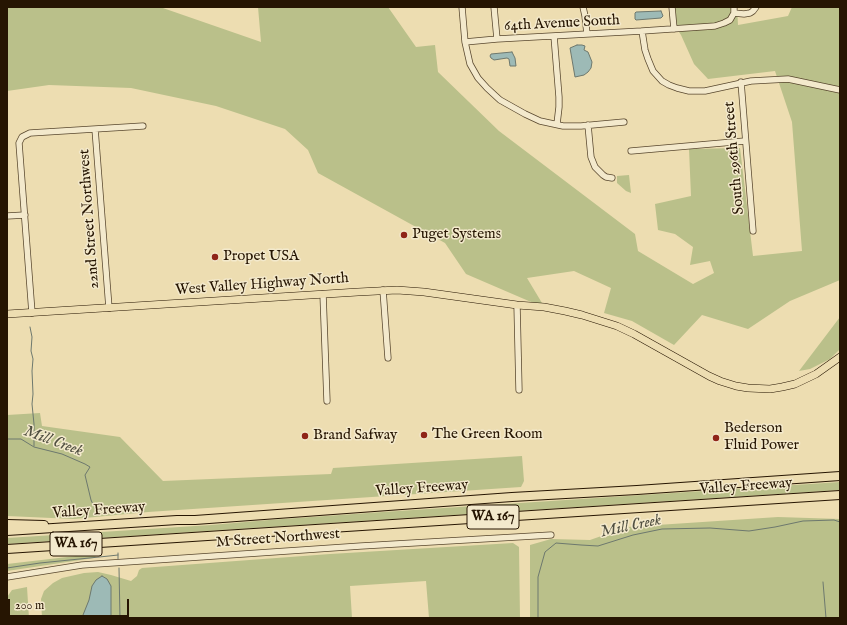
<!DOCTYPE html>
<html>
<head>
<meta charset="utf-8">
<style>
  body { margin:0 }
  #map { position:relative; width:847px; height:625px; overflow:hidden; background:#edddb1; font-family:"IM FELL English",serif }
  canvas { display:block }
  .frame { position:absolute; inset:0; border:8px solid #261502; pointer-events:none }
  .scale { position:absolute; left:8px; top:599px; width:121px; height:18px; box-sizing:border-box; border:2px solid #261502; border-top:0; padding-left:5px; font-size:12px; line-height:14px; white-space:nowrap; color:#261502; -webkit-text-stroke:3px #f3e9cc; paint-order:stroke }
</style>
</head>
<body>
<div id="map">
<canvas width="847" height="625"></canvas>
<div class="frame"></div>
<div class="scale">200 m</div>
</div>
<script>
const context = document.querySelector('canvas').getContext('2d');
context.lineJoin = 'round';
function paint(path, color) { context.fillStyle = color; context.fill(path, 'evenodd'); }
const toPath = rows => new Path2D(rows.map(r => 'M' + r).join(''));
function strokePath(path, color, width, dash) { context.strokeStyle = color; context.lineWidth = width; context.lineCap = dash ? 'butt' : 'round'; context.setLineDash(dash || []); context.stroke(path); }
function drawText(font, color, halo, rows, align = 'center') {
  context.font = font + ' "IM FELL English",serif'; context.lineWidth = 3; context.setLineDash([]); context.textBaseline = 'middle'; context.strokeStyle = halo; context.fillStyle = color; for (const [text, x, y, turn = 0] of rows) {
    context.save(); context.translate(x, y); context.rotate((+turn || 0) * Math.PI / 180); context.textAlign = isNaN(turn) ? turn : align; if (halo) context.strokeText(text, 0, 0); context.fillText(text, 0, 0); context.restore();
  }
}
paint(toPath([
  [7,7,160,7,261,42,258,7,388,7,416,47,435,45,438,72,499,131,635,234,638,251,693,284,714,273,710,261,690,265,693,247,675,234,658,230,655,204,691,196,689,149,740,148,753,256,802,251,792,122,775,71,708,79,694,64,681,35,677,29,672,7,737,7,738,25,788,16,792,7,840,7,840,280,790,301,748,329,702,315,674,345,632,321,604,313,611,288,574,271,527,278,545,308,466,274,445,243,318,173,308,150,285,129,216,106,131,88,49,85,7,91],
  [629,175,631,193,626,191,617,183,617,176],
  [840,317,840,349,830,359,810,369,799,371],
  [40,413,42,426,120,437,163,481,331,474,333,468,522,456,524,481,521,487,148,512,74,519,7,516,7,415],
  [840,482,840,490,7,544,7,538,211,525,269,520,383,512],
  [778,517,840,519,840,618,530,618,530,545,551,539,590,540,627,527],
  [513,543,519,547,520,618,429,618,426,581,350,586,352,618,42,618,41,599,44,591,53,583,62,578,84,573,98,572,111,575,131,581,137,576,139,570,142,568,330,554],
  [93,554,96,556,94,558,7,571,7,564],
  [27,587,29,618,7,618,7,597,12,590]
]), '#bac08a');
const water = toPath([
  [661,11,663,16,661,18,636,20,635,19,635,13,636,12,661,11],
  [577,45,582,45,585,46,584,50,588,52,592,62,591,68,588,72,584,75,575,77,570,48,577,45],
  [512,52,515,58,516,66,510,66,509,59,507,58,494,60,491,58,490,56,491,54,512,52],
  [102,576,107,579,111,586,111,618,83,618,83,615,89,600,92,586,96,580,102,576]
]);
paint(water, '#9dbab6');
strokePath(water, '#6d786e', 1);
strokePath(toPath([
  [30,327,32,337,31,351,33,359,32,371,33,394,32,404,34,424,34,446],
  [7,439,21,439,34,447,62,454,85,464,90,467,85,475,91,500,97,513],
  [118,553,118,559],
  [7,568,40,563,109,556,118,555],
  [119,568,120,618],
  [823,582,826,618],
  [538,618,538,577,545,552,556,543,581,545,598,546,633,535,662,529,710,528,749,531,775,527,803,521,834,520,840,522]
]), '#6d786e', 1);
const minor = toPath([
  [462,7,465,42,470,64,478,78,487,88,500,100,525,114,540,121,563,126,581,126,624,122],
  [494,7,497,39],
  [583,7,585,16,587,34],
  [672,7,674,29],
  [734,13,744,14,750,13,753,11,756,7],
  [642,31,645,50,648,59,653,71,662,81,669,85,677,88,689,91,705,91,751,81,788,79,840,90],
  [554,36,559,97,559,107,557,124],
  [465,42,497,39,642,31,715,26,724,23,730,20,734,13,734,7],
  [741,82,753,231],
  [588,125,591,157,595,167,603,175,606,177,612,178],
  [95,129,109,308],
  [631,151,745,141],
  [7,216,25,215],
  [383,290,388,358],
  [323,294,327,401],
  [517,305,519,390],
  [32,313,19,143,22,137,30,133,143,126],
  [7,577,82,565,361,546,551,535]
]);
const major = toPath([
  [7,314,358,292,397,290,424,292,517,305,544,307,565,311,582,315,617,326,634,334,709,376,720,381,736,386,748,388,770,389,782,387,795,384,816,374,840,357]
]);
const highway = toPath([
  [7,524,44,525],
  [7,531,177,520,195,520,512,497,637,490,840,476],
  [7,549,840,495]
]);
strokePath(minor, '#58472e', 7);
strokePath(major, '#261502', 8);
strokePath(highway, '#261502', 10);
strokePath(minor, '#f3e9cc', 5.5);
strokePath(major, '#edddb1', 7);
strokePath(highway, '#edddb1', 8);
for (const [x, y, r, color] of [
  [404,235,4,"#8f2418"],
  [215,257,4,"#8f2418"],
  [424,435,4,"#8f2418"],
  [305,436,4,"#8f2418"],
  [716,438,4,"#8f2418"]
]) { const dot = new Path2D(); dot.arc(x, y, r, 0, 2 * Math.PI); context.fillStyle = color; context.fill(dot); strokePath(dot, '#f3e9cc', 1.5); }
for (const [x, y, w] of [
  [493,517,52],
  [76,544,52]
]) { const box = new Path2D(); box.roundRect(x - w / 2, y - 12, w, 24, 3); context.fillStyle = '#f3e9cc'; context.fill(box); strokePath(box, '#261502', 1); }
drawText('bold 14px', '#261502', null, [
  ["WA 167",493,517],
  ["WA 167",76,544]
]);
drawText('15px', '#261502', '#f3e9cc', [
  ["64th Avenue South",562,24,-3],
  ["South 296th Street",735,158,-95],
  ["22nd Street Northwest",90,219,-94],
  ["West Valley Highway North",262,285,-4],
  ["Valley Freeway",746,487,-4],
  ["Valley Freeway",422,489,-4],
  ["Valley Freeway",99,511,-4],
  ["M Street Northwest",278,539,-4]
]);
drawText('15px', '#261502', '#f3e9cc', [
  ["Puget Systems",412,235],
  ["Propet USA",223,257],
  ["Bederson",724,429],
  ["Fluid Power",724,446],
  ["The Green Room",432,435],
  ["Brand Safway",313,436]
], 'left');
drawText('italic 16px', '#504f41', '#f3e9cc', [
  ["Mill Creek",53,442,20],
  ["Mill Creek",631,527,-12]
]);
</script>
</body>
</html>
